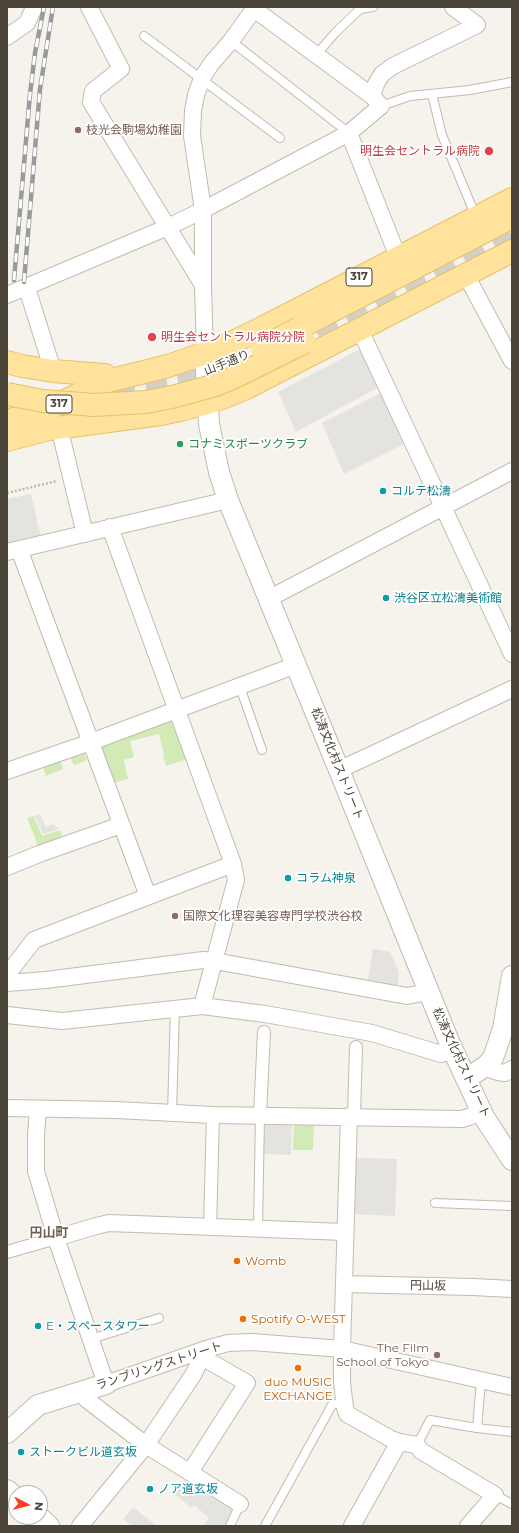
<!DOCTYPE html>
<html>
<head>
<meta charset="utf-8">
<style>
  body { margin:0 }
  #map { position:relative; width:519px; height:1533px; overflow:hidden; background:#f6f3ec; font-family:Montserrat,sans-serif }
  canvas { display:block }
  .frame { position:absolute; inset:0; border:8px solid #4b4439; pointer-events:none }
  .north { position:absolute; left:8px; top:1485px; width:40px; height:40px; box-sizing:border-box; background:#fff; border:1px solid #b7b4b0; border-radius:50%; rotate:97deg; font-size:11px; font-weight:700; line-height:16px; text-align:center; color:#4b4439 }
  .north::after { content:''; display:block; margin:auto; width:14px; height:18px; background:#fc3f1d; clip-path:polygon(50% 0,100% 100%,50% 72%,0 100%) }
</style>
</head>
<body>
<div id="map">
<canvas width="519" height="1533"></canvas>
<div class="frame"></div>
<div class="north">N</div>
</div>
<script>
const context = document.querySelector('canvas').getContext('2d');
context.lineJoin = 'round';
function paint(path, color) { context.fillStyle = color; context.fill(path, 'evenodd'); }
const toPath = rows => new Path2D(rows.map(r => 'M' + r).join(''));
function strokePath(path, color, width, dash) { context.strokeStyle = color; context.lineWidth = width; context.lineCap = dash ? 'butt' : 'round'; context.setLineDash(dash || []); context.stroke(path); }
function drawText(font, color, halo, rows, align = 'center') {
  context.font = font + ' Montserrat,"Noto Sans JP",sans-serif'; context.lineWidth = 3.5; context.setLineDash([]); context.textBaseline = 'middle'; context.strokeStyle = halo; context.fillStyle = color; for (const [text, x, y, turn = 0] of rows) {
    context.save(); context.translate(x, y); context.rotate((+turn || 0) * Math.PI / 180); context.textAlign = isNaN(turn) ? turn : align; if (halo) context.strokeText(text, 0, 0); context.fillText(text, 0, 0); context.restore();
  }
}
paint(toPath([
  [177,712,194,757,166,766,163,754,164,754,159,734,130,741,134,757,124,760,128,779,109,784,94,743],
  [82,747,87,760,74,765,70,756,60,760,63,769,46,776,41,762],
  [34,816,42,836,60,830,63,839,39,848,27,818],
  [294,1122,314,1123,313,1150,293,1150]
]), '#d2eab5');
paint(toPath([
  [360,349,379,387,296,432,278,392],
  [381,393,404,444,344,474,322,423],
  [31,494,41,538,7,546,7,499],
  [40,814,46,827,53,824,59,829,43,834,35,816],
  [373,949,390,952,399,972,397,989,367,984],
  [264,1123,292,1123,291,1155,263,1154],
  [355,1158,397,1159,395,1216,351,1214],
  [184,1480,234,1510,226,1526,203,1526,209,1518,194,1505,191,1508,174,1493],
  [133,1507,157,1526,132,1526,123,1519]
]), '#e5e3e0');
strokePath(toPath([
  [288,349,362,313,512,236],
  [80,393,115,392,148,389,182,383,206,377]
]), '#d4d0c8', 22, [22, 11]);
const service = toPath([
  [144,36,280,138],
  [231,41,349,133],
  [316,55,335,33,360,9,373,7],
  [432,94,442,135,476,217],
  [381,106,410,96,470,90,512,82],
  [240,687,262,750],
  [172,1113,175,1008],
  [435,1203,512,1206],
  [258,1230,260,1115],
  [91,1339,159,1318],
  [481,1381,477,1428,512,1432],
  [417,1445,430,1420,477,1428],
  [495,1495,512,1504],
  [230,1526,240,1504],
  [265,1526,332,1405,344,1401]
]);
const pedestrian = toPath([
  [260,1115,264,1032],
  [354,1116,356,1047],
  [210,1228,213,1115],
  [7,1252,56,1238]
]);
const minor = toPath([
  [89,7,121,69,93,91,91,102,203,285],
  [7,37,27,23,33,10,33,7],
  [372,96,376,84,382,74,393,66,477,25,453,7],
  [349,133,398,257],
  [466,275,512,361],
  [27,288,53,371],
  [7,295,168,227,203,210,349,133,381,106,372,96,254,9,256,7],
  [360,330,512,654],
  [205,354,203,285,203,210,192,136,193,111,196,95,202,78,211,64,231,41,254,9],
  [59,427,85,534],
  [110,527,233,864,236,880,202,1006],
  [19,549,148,896],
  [7,552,228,500],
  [268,599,512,471],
  [339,770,512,689],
  [7,771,91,742,296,665],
  [7,867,39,854,121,825],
  [7,975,34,940,233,864],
  [7,983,46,980,203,960,215,961,407,996,428,992],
  [7,1015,62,1021,202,1006,265,1014,372,1033,441,1054,453,1050],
  [487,1065,492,1070,498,1072,505,1073,512,1069],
  [7,1108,116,1110,213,1115,462,1119,469,1117,481,1111],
  [38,1109,36,1135,36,1171,56,1238,106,1384,206,1349,228,1343,252,1342,342,1349,512,1387],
  [349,1116,342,1349,342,1382,345,1408,347,1414,391,1439,399,1442,417,1445,421,1451,495,1495,468,1526],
  [56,1238,96,1226,109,1223,345,1232],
  [344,1284,473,1287,512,1289],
  [83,1391,86,1399,146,1445,240,1504],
  [190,1472,247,1383,202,1357],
  [80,1526,146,1445,193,1375,206,1349],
  [352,1526,399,1442]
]);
const tertiary = toPath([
  [205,354,209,424,219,472,228,500,339,770,450,1044,484,1117,512,1160],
  [466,1079,487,1065,493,1058,503,1029,512,976],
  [7,1433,38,1405,106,1384],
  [7,1490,16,1498],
  [39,1517,49,1526]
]);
const primary = toPath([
  [299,328,512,217],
  [7,362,22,366,53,371,105,375,108,381],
  [7,421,54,406,108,381,168,366,223,347,262,328,512,199],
  [7,440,49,429,161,414,180,410,207,403,227,396,246,388,512,251]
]);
strokePath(service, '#c2bbae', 10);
strokePath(pedestrian, '#c2bbae', 14);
strokePath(minor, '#c2bbae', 18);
strokePath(tertiary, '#c2bbae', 22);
strokePath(primary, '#e6c16a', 24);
strokePath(toPath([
  [7,493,57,481]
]), '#c4b79f', 2.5, [2, 2]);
strokePath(service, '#fff', 8);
strokePath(pedestrian, '#fff', 12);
strokePath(minor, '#fff', 16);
strokePath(tertiary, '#fff', 20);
strokePath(primary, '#ffe39c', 22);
const rail = toPath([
  [14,280,30,94,35,53,44,7],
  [24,282,40,89,53,7]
]);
strokePath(rail, '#9a9a9a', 4.5);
strokePath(rail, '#fff', 3, [9]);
const primaryBridge = toPath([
  [262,348,299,328],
  [7,394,43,401,94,405,146,402,172,397,216,385,237,376,305,342]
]);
strokePath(primaryBridge, '#e6c16a', 24, []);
strokePath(primaryBridge, '#ffe39c', 22);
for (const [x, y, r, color] of [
  [78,130,4,"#8d6e63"],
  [489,151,5,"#e0444e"],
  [152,337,5,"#e0444e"],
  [180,444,4,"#2e9e5b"],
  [383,491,4,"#0f9aa8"],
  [386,598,4,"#0f9aa8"],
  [288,878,4,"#0f9aa8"],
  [175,916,4,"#8d6e63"],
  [237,1261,4,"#e8710a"],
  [243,1319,4,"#e8710a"],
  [38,1326,4,"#0f9aa8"],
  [437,1355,4,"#8d6e63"],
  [298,1368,4,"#e8710a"],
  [21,1452,4,"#0f9aa8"],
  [150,1489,4,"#0f9aa8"]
]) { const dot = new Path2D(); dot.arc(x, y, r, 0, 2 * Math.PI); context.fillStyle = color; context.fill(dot); strokePath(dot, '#fff', 1.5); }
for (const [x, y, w] of [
  [359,277,26],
  [59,404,26]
]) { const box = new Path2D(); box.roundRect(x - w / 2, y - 9, w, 18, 3); context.fillStyle = '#fff'; context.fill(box); strokePath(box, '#4b4439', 1); }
drawText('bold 11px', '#4b4439', null, [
  ["317",359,277],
  ["317",59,404]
]);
drawText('12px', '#785e54', '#fff', [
  ["枝光会駒場幼稚園",86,130],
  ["国際文化理容美容専門学校渋谷校",183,916],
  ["The Film",429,1348,"right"],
  ["School of Tokyo",429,1362,"right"]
], 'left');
drawText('12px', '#be3a42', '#fff', [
  ["明生会セントラル病院",480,151],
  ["明生会セントラル病院分院",161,337,"left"]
], 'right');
drawText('12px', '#4b4439', '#fff', [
  ["山手通り",227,363,-22],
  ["松涛文化村ストリート",337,764,68],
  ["松涛文化村ストリート",461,1063,65],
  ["円山坂",428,1286,1],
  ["ランブリングストリート",159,1366,-18]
]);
drawText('12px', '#27864d', '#fff', [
  ["コナミスポーツクラブ",188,444]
], 'left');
drawText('12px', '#0d838f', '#fff', [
  ["コルテ松濤",391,491],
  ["渋谷区立松濤美術館",394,598],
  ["コラム神泉",296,878],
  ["E・スペースタワー",46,1326],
  ["ストークビル道玄坂",29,1452],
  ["ノア道玄坂",158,1489]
], 'left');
drawText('12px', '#c56008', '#fff', [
  ["Womb",245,1261],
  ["Spotify O-WEST",251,1319],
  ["duo MUSIC",298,1382,"center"],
  ["EXCHANGE",298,1396,"center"]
], 'left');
drawText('bold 13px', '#6e6250', '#fff', [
  ["円山町",49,1233]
]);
</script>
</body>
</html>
